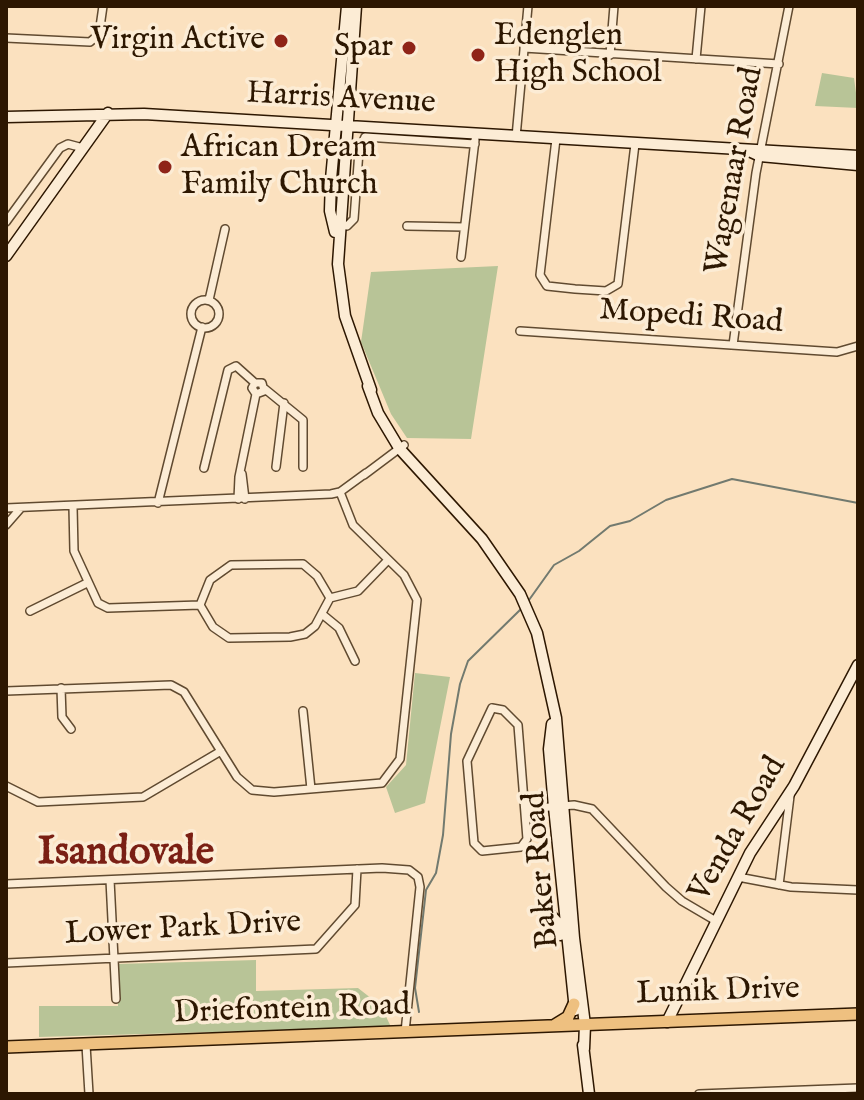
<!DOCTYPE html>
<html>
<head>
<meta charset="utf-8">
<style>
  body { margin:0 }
  #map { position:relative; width:864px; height:1100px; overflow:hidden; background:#fbe1bf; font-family:"IM FELL English",serif }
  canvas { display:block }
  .frame { position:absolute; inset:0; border:8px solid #2d1701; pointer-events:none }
</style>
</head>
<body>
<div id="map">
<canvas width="864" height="1100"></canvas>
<div class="frame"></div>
</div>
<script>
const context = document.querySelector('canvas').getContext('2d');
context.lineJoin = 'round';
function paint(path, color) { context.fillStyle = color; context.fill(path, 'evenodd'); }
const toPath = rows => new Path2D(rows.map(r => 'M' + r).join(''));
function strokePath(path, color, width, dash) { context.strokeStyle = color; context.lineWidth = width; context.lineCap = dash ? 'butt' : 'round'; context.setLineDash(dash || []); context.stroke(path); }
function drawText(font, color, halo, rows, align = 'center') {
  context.font = font + ' "IM FELL English",serif'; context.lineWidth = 7; context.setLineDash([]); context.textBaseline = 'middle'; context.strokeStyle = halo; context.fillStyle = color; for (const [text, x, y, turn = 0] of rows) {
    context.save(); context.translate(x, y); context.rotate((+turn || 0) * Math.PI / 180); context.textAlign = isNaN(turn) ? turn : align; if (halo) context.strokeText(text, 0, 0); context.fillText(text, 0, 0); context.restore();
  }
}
paint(toPath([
  [822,73,854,78,858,108,815,106],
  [498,266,471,439,407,438,391,414,361,342,371,272],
  [415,673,450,677,425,803,395,813,386,787,406,765],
  [256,960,256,991,358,988,381,1006,391,1027,39,1037,39,1006,118,1006,117,964]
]), '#b8c497');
strokePath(toPath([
  [529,600,554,565,579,551,610,526,630,521,666,500,732,479,858,503],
  [419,1012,415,988,426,890,436,873,443,835,451,734,460,684,468,661,522,608]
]), '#727a6f', 2);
const street = toPath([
  [6,38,90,42,99,34,103,6],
  [524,48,779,64],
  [610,55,614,6],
  [696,59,701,6],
  [516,137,528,6],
  [556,139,540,275,547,286,575,289,606,291,618,284,635,144],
  [6,222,60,148,68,144,83,148],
  [339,225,347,226,354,219,359,151,365,137,475,144],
  [407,226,464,227],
  [461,257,475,140],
  [209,300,225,229],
  '191 314a14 14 0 1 1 28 0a14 14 0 1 1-28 0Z',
  [520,331,837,352,858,346],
  [733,345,756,173,789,6],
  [265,389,303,420,303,467],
  [276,467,284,403],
  [204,468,228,370,236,366,255,383],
  [242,474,245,499],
  [364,475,404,445],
  [238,499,239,477,256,394,252,388,255,383,262,383,264,391,256,394],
  [158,503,202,327],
  [73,507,74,551,98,603,108,608,200,605],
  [6,508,331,494,340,492,366,473],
  [6,525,20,509],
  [330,598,358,591,388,560],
  [200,605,210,580,231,565,303,564,317,576,330,598],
  [200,605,213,627,229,638,290,637,305,634,315,626,330,598],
  [30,611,87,583],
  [322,614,339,628,355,661],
  [61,688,62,717,71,729],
  [6,691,171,685,184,692,237,777,252,790,274,792,382,783,400,759,417,600,404,575,353,525,340,492],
  [492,708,503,710,518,725,527,839,521,847,482,851,474,843,467,761,492,708],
  [303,711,311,789],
  [6,786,38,802,143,797,221,751],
  [525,809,574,805,592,809,666,887,682,901,716,921],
  [738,877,791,887,858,890],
  [110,880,116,999],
  [6,884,382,868,409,870,418,877,420,887,405,1032],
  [779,885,790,796],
  [6,963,316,949,355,905,357,869],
  [86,1045,89,1094],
  [699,1094,858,1088]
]);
const secondary = toPath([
  [356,6,338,264,345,316,371,390],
  [6,117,144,114,858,156],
  [749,151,760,156,858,165],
  [335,232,330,211,331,179,347,6],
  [6,256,108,113],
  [368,386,378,413,399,448,482,539,520,594,537,633,556,718,574,938,585,1025,584,1049],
  [552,724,549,749,554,807,575,1010],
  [550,914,558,923,560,935],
  [667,1022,750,853,794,786,858,665],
  [583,1045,589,1094]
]);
const primary = toPath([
  [555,1025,568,1017,574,1004],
  [6,1047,858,1014]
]);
strokePath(street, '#604a30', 10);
strokePath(secondary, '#2d1701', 13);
strokePath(primary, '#2d1701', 14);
strokePath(street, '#fcecd5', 7);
strokePath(secondary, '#fcecd5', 10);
strokePath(primary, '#eec080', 11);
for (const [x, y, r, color] of [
  [281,41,8,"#8f2418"],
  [409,48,8,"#8f2418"],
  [478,55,8,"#8f2418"],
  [165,167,8,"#8f2418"]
]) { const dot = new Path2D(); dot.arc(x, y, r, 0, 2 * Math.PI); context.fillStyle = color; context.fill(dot); strokePath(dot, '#fcecd5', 3); }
drawText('32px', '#2d1701', '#fcecd5', [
  ["Edenglen",494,37],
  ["High School",494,74],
  ["Virgin Active",265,41,"right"],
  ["Spar",393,48,"right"],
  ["African Dream",181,149],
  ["Family Church",181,186]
], 'left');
drawText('32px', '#2d1701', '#fcecd5', [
  ["Harris Avenue",341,100,3],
  ["Wagenaar Road",736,171,-80],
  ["Mopedi Road",691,318,4],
  ["Venda Road",739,830,-60],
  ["Baker Road",543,870,-95],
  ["Lower Park Drive",183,930,-3],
  ["Lunik Drive",718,993,-2],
  ["Driefontein Road",292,1011,-2]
]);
drawText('bold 40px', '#7a1f14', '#fcecd5', [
  ["Isandovale",126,855]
]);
</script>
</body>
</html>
